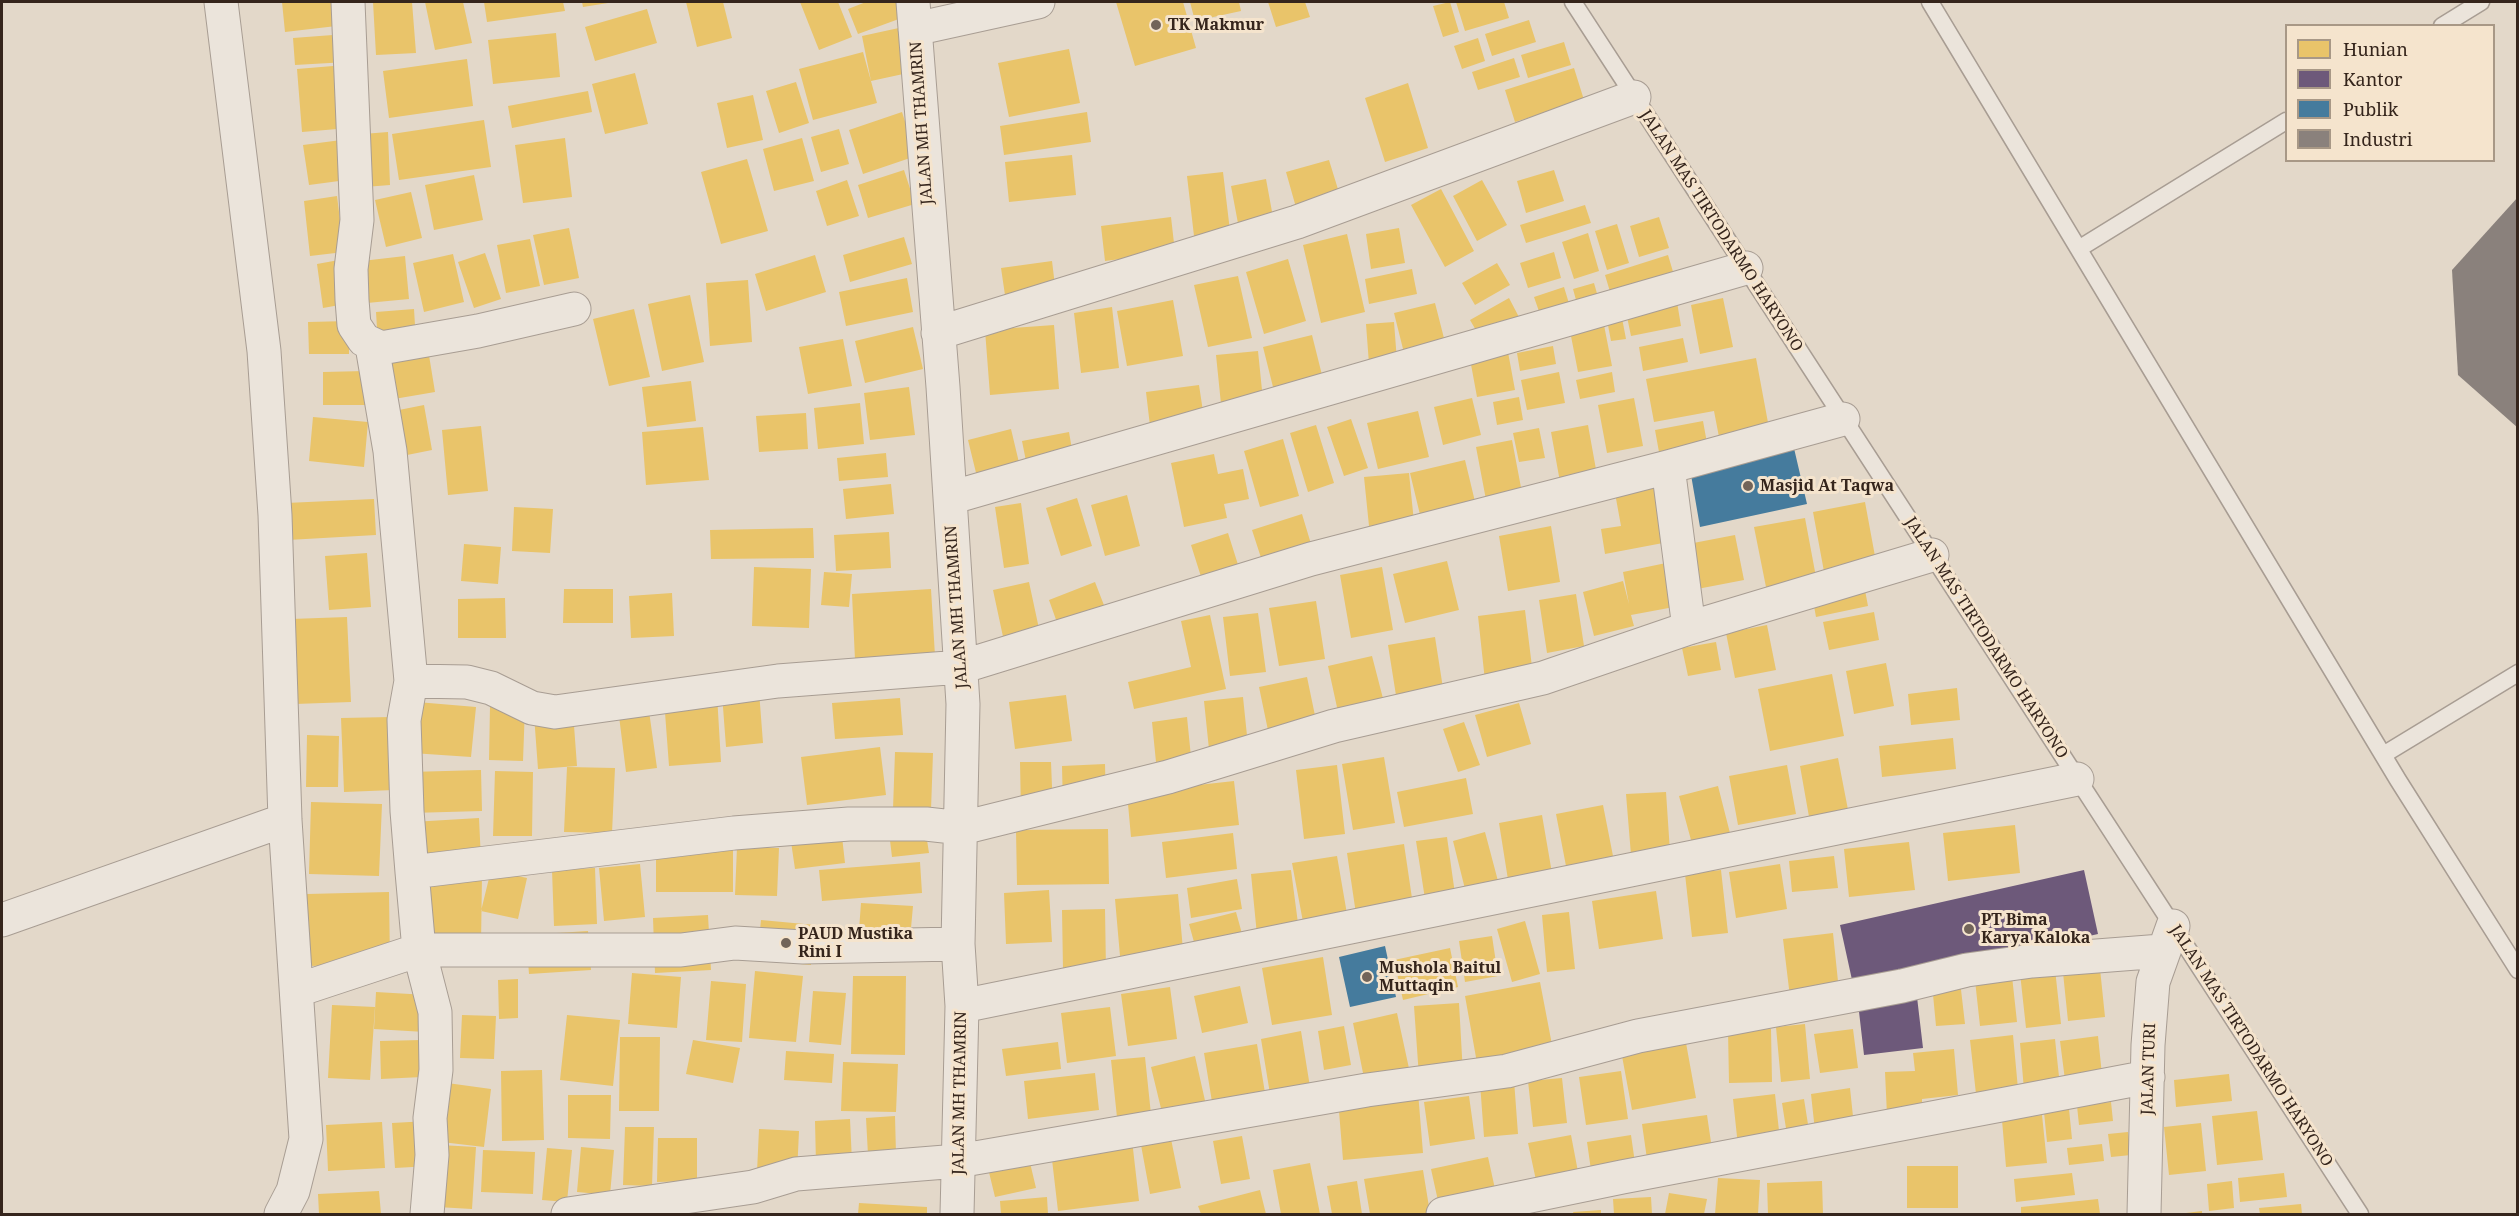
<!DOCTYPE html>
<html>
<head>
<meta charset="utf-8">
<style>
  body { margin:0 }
  #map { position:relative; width:2519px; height:1216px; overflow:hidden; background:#e3d8c9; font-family:"Noto Serif",serif }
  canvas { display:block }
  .frame { position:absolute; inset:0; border:3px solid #35251c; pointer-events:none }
  .legend { position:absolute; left:2285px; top:24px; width:210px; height:138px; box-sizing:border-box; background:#f5e4cd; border:2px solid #a89886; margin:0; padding:8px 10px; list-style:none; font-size:18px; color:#35251c }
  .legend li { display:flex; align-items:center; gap:12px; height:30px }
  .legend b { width:30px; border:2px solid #a89886 }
</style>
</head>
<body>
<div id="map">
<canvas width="2519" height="1216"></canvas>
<div class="frame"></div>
<ul class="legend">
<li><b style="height:16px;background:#e9c46a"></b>Hunian</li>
<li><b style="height:16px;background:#6d597a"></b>Kantor</li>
<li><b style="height:16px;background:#457b9d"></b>Publik</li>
<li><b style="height:16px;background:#8a817c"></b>Industri</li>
</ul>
</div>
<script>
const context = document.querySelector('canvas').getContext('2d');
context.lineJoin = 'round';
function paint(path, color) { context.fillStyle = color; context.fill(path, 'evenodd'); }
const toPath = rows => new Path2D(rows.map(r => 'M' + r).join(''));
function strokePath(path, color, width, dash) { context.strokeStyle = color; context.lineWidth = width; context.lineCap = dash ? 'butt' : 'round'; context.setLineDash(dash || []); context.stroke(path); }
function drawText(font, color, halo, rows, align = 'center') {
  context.font = font + ' "Noto Serif",serif'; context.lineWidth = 6; context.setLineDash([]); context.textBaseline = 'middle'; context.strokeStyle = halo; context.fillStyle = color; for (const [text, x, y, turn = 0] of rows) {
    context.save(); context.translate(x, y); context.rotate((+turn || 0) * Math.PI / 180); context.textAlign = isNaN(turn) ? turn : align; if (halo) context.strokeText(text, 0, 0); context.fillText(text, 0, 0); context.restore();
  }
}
paint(toPath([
  [282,2,342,2,345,25,285,32],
  [373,2,412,2,416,53,376,55],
  [425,2,463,2,472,43,435,50],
  [484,2,563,2,565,11,487,22],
  [582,2,608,2,608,3,583,7],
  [686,2,723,2,732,38,697,47],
  [800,2,838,2,852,37,819,50],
  [866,2,901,2,907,16,858,34,848,9],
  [1116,2,1183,2,1196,48,1135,66],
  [1190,2,1239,2,1241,11,1195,21],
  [1268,2,1305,2,1310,17,1276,27],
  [1450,2,1459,32,1443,37,1433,6],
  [1456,2,1504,2,1509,18,1465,31],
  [647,9,657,43,595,61,585,27],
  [1529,20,1536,42,1492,56,1485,34],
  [908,26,917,71,871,81,862,36],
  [556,33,560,77,493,84,488,40],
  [346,34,347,62,295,65,293,38],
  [1478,38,1485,61,1462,69,1454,46],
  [1564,42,1571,65,1528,78,1521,55],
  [1069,49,1080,103,1009,117,998,63],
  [863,52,877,103,813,120,799,69],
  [1514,58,1520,77,1478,90,1472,72],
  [467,59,473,106,389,118,383,71],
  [345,65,349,128,302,132,297,69],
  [1574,68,1584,100,1515,122,1505,90],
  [635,73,648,124,605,134,592,84],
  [796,82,809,123,779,133,766,91],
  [1408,83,1428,148,1385,162,1365,98],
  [588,91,592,112,512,128,508,106],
  [753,95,763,140,727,148,717,103],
  [902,112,916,156,863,174,849,130],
  [1087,112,1091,142,1004,155,1000,126],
  [484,120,491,167,399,180,392,134],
  [839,129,849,164,821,172,811,137],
  [388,132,390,185,365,187,363,134],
  [565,138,572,197,523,203,515,145],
  [802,138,814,181,774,191,763,149],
  [349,139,354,179,309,185,303,145],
  [1072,155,1076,195,1009,202,1005,162],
  [747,159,768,231,721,244,701,172],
  [1329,160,1341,199,1297,211,1286,172],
  [904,170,915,204,868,218,858,185],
  [1554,170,1564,201,1526,213,1517,181],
  [1223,172,1230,231,1194,236,1187,176],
  [474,175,483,220,434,230,425,185],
  [1266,179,1275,228,1240,234,1231,186],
  [847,180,859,216,827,226,816,191],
  [1482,180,1507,225,1477,241,1453,196],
  [1441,189,1474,251,1445,267,1411,205],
  [411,192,422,238,386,247,375,200],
  [337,196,344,252,310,256,304,201],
  [1585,205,1591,223,1526,243,1520,225],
  [1171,217,1175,252,1105,261,1101,226],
  [1659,217,1669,248,1639,257,1630,226],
  [1617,224,1629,263,1607,270,1595,231],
  [569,228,579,278,544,285,533,235],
  [1399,228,1405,263,1371,269,1366,234],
  [1588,233,1599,271,1574,279,1562,242],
  [1347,234,1365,312,1321,323,1303,245],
  [904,237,912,264,850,282,843,255],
  [530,239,540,286,506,293,497,245],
  [1554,252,1561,278,1528,288,1520,263],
  [485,253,501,299,474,308,458,262],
  [453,254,464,302,424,312,413,263],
  [815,255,826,292,766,311,755,274],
  [1668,255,1677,285,1614,305,1605,275],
  [405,256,409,299,367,303,362,261],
  [1288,259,1306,321,1264,334,1246,272],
  [339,260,345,304,323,308,317,264],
  [1052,261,1056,294,1006,302,1001,268],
  [1497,263,1510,285,1475,305,1462,283],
  [1412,269,1417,294,1369,304,1365,279],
  [1238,276,1252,338,1208,347,1194,285],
  [907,278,913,312,846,326,839,292],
  [748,280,752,342,710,346,706,283],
  [1594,283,1600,304,1579,311,1573,289],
  [1564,287,1571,310,1542,320,1534,297],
  [690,295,704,362,662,371,648,304],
  [1509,298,1520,319,1481,339,1470,320],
  [1723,298,1733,347,1700,354,1691,305],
  [1173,300,1183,356,1127,366,1117,311],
  [1677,302,1681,326,1631,336,1626,312],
  [1435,303,1446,346,1405,357,1394,313],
  [1112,307,1119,368,1081,373,1074,313],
  [414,309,416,342,378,344,376,312],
  [634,309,650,377,609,386,593,319],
  [1622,318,1626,339,1611,341,1607,320],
  [349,321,349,354,309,354,308,322],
  [1394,322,1397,361,1369,364,1366,324],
  [1054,325,1059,389,990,395,985,330],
  [1604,325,1612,366,1578,372,1570,331],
  [913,327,923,369,865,383,855,341],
  [1312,335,1323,379,1274,391,1263,347],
  [1683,338,1688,362,1643,371,1639,347],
  [843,339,852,386,808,394,799,347],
  [427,343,435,392,394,399,386,349],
  [1553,346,1556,364,1520,371,1517,353],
  [1258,351,1263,400,1221,404,1216,355],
  [1508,352,1515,390,1477,397,1470,359],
  [1756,358,1769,428,1719,437,1714,411,1654,422,1646,379],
  [365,371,365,405,323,405,323,372],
  [1559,372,1565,403,1527,410,1521,380],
  [1612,372,1615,392,1580,399,1576,380],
  [691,381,696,421,647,427,642,387],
  [1199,385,1204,418,1150,426,1146,392],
  [909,387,915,435,870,440,864,393],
  [1519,397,1523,420,1497,425,1493,402],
  [1472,398,1481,435,1443,445,1434,407],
  [1634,398,1643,446,1607,453,1598,405],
  [860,403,864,444,818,449,814,408],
  [424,405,432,450,402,456,394,411],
  [1418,411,1429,457,1378,469,1367,423],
  [806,413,808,449,759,452,756,416],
  [313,417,368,422,364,467,309,461],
  [1351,419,1368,468,1344,476,1327,427],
  [1703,421,1707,443,1659,452,1655,430],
  [1316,425,1334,483,1308,492,1290,433],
  [1588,425,1597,475,1560,482,1551,432],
  [481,426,488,491,448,495,442,430],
  [703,427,709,480,646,485,642,432],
  [1539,428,1545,458,1519,462,1513,433],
  [1011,429,1021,471,978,481,968,440],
  [1069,432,1074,461,1028,471,1022,441],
  [1283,439,1299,496,1260,507,1244,451],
  [1512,440,1523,498,1487,505,1476,447],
  [886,453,888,477,839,481,837,458],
  [1214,454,1218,474,1243,469,1249,499,1224,504,1227,518,1184,527,1171,463],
  [1465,460,1477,510,1422,523,1410,473],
  [1409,473,1414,522,1369,526,1364,477],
  [891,484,894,514,846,519,843,489],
  [1653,485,1663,543,1605,554,1601,529,1621,526,1615,493],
  [1127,495,1140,546,1105,556,1091,505],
  [1077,498,1092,546,1061,556,1046,508],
  [374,499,376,535,288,540,286,503],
  [1865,502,1877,567,1825,577,1813,512],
  [1021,503,1029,564,1004,568,995,507],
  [514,507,553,509,550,553,512,551],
  [1302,514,1314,554,1265,570,1252,530],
  [1805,518,1816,577,1766,587,1754,527],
  [1551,526,1560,582,1508,591,1499,536],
  [813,528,814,558,711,559,710,530],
  [889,532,891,568,836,571,834,535],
  [1228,533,1240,571,1203,583,1191,545],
  [1735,535,1744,580,1692,590,1683,545],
  [464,544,501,547,498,584,461,581],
  [367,553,371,607,329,610,325,556],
  [1447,561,1459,610,1405,623,1393,574],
  [1666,563,1674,607,1631,615,1634,626,1594,636,1583,592,1623,581,1629,604,1623,572],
  [754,567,811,569,809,628,752,626],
  [1382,567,1393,630,1351,638,1340,575],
  [824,572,852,574,849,607,821,605],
  [1029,582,1041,638,1005,646,993,590],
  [1095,582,1107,613,1060,631,1049,600],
  [1864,585,1868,606,1816,617,1812,595],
  [564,589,613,589,613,623,563,623],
  [931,589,935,656,855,660,852,594],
  [672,593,674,636,631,638,629,596],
  [1576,594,1584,646,1547,653,1539,600],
  [505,598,506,638,458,638,458,599],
  [1316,601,1325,659,1279,666,1269,608],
  [1525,610,1533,675,1485,681,1478,616],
  [1874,612,1879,640,1829,650,1823,622],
  [1258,613,1266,672,1230,676,1223,617],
  [1210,615,1226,689,1134,709,1128,682,1191,667,1181,621],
  [347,617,351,702,295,704,291,619],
  [1767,625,1776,670,1735,678,1726,633],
  [1435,637,1445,701,1398,708,1388,645],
  [1716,642,1721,670,1688,676,1682,648],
  [1372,656,1386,710,1340,721,1328,666],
  [1886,663,1894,706,1854,714,1846,671],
  [1832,674,1844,736,1770,751,1758,689],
  [1307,677,1318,730,1270,740,1259,687],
  [1957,688,1960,720,1911,725,1908,694],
  [759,691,763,743,726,747,722,694],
  [717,695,721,762,669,766,664,699],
  [1066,695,1072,741,1015,749,1009,702],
  [1243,697,1249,755,1210,759,1204,701],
  [900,698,903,735,835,739,832,703],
  [417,702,476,707,471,757,412,753],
  [1519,703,1531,744,1487,757,1475,715],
  [648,704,657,768,626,772,618,708],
  [490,706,525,707,523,761,489,760],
  [573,712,577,766,538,769,534,715],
  [392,717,394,790,344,792,341,718],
  [1187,717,1191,757,1156,762,1152,722],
  [1464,722,1480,765,1458,772,1443,729],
  [307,735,339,736,338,787,306,787],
  [1953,738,1956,769,1882,777,1879,746],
  [880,747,886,795,807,805,801,757],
  [895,752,933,753,931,810,893,809],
  [1384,757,1395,823,1353,830,1342,764],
  [1838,758,1850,820,1811,828,1800,766],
  [1020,762,1051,762,1053,811,1021,812],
  [1105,764,1106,806,1063,808,1062,766],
  [1337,765,1345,834,1304,839,1296,770],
  [1787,765,1796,814,1738,825,1729,776],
  [567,767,615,768,612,833,564,832],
  [481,770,482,811,411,813,410,772],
  [495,771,533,772,532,836,493,836],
  [1466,778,1473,814,1404,827,1397,792],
  [1234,781,1239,825,1131,837,1127,793],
  [1718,786,1732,841,1694,851,1679,796],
  [1666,792,1670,852,1631,855,1626,794],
  [311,802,382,804,379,876,309,874],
  [1603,805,1613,856,1566,866,1556,814],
  [1542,815,1553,879,1509,886,1499,823],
  [479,818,481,860,414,864,412,822],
  [2015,825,2020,873,1948,881,1943,833],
  [925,827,929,853,892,857,889,832],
  [841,828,845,863,795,869,790,835],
  [1108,829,1109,884,1017,885,1016,830],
  [1485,832,1498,881,1465,889,1453,841],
  [1233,833,1237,869,1166,878,1162,842],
  [1447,837,1455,894,1425,899,1416,841],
  [1909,842,1915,890,1849,897,1844,849],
  [1404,844,1413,905,1356,914,1347,853],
  [737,847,779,848,777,896,735,895],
  [733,850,733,892,656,892,656,851],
  [1337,856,1347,914,1303,922,1292,863],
  [1834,856,1838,888,1792,892,1789,861],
  [920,862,922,893,822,901,819,870],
  [640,864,645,917,604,921,599,868],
  [1780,864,1787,909,1736,918,1729,872],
  [595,868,597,924,554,926,552,870],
  [491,870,527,878,518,919,481,911],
  [1291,870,1299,931,1257,935,1251,874],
  [1721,870,1728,933,1692,937,1685,874],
  [423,875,482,876,481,944,422,944],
  [1237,879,1242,909,1191,918,1187,888],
  [1049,890,1052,942,1006,944,1004,893],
  [1656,891,1663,939,1599,949,1592,901],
  [389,892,390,964,308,966,307,894],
  [1178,894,1183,950,1120,956,1115,899],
  [861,903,913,906,908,961,857,957],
  [1105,909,1106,970,1063,970,1062,910],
  [1236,912,1244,941,1197,953,1189,924],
  [1569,912,1575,969,1547,972,1542,915],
  [708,915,711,970,655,973,653,918],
  [761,920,815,925,811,965,757,960],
  [1525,921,1540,974,1512,982,1497,929],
  [588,931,591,970,529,974,526,935],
  [1833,933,1839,991,1790,997,1783,939],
  [1492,936,1498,976,1465,982,1459,941],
  [1450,948,1458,987,1403,1000,1394,960],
  [1323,957,1332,1015,1272,1025,1262,968],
  [2099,959,2105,1017,2068,1021,2062,963],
  [2011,967,2017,1022,1980,1026,1974,971],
  [2055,969,2061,1024,2026,1028,2020,973],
  [755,971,803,976,796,1042,749,1038],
  [632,973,681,977,677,1028,628,1024],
  [853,976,906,976,905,1055,851,1054],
  [518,979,518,1018,499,1019,498,980],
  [711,981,746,984,742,1042,706,1040],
  [1960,981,1965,1024,1936,1026,1932,984],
  [1540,982,1553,1050,1477,1063,1465,996],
  [1240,986,1248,1023,1202,1033,1194,996],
  [1170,987,1177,1039,1128,1046,1121,994],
  [813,991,846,993,841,1045,809,1042],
  [376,992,427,995,425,1032,374,1029],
  [1459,1003,1463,1074,1419,1077,1414,1006],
  [332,1005,375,1007,370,1080,328,1078],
  [1110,1007,1116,1056,1067,1063,1061,1013],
  [1397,1013,1410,1073,1365,1083,1353,1023],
  [462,1015,496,1016,494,1059,460,1058],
  [567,1015,620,1020,613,1086,560,1080],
  [1805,1024,1810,1079,1781,1082,1776,1027],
  [1344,1026,1351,1065,1324,1070,1318,1031],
  [1771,1029,1772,1082,1729,1083,1728,1030],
  [1853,1029,1858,1068,1820,1073,1814,1034],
  [1301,1031,1310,1087,1270,1094,1261,1039],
  [2013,1035,2018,1089,1976,1094,1970,1040],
  [2098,1036,2102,1075,2065,1080,2060,1041],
  [620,1037,660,1037,659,1111,619,1111],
  [2055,1039,2060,1086,2024,1090,2020,1043],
  [422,1040,422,1077,381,1079,380,1041],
  [693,1040,740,1048,733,1083,686,1074],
  [1058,1042,1061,1069,1006,1076,1002,1049],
  [1686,1043,1696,1098,1632,1110,1622,1056],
  [1257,1044,1267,1105,1214,1114,1204,1053],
  [1954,1049,1958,1095,1922,1099,1922,1113,1887,1115,1885,1072,1915,1071,1913,1053],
  [786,1051,834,1054,832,1083,784,1080],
  [1195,1056,1208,1114,1165,1125,1151,1067],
  [1145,1057,1152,1124,1118,1127,1111,1060],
  [843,1062,898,1064,896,1112,841,1111],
  [542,1070,544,1140,502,1141,501,1071],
  [1621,1071,1628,1119,1586,1125,1579,1077],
  [1095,1073,1099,1110,1028,1119,1024,1081],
  [2229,1074,2232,1101,2176,1107,2174,1080],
  [1562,1078,1567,1123,1533,1127,1528,1081],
  [1514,1080,1518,1134,1484,1137,1480,1083],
  [440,1082,491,1089,484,1147,433,1141],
  [1850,1088,1854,1126,1815,1131,1811,1094],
  [1418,1092,1423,1153,1343,1160,1338,1099],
  [1775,1094,1780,1140,1738,1146,1733,1099],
  [568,1095,611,1095,610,1139,568,1138],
  [1469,1096,1475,1139,1430,1146,1424,1102],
  [1804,1099,1810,1137,1788,1141,1782,1103],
  [2111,1102,2113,1121,2079,1125,2077,1106],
  [2069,1109,2072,1139,2047,1142,2044,1112],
  [2257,1111,2263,1160,2217,1165,2212,1116],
  [1707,1115,1712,1149,1647,1159,1642,1124],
  [2042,1115,2047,1163,2006,1167,2002,1120],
  [895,1116,896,1154,868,1155,866,1118],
  [850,1119,852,1162,816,1164,815,1121],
  [428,1121,430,1166,395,1168,392,1123],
  [382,1122,385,1168,328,1171,326,1125],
  [2201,1123,2206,1171,2169,1175,2164,1127],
  [625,1127,654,1127,652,1186,623,1185],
  [759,1129,799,1131,797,1174,757,1172],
  [2128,1132,2131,1155,2111,1157,2108,1134],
  [1571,1135,1579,1177,1537,1185,1528,1143],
  [1631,1135,1636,1170,1592,1177,1587,1142],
  [1242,1136,1250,1179,1221,1184,1213,1141],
  [658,1138,697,1138,697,1181,657,1182],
  [1171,1139,1181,1188,1150,1194,1141,1145],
  [1132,1140,1139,1201,1058,1211,1051,1151],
  [2102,1144,2104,1161,2069,1165,2067,1148],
  [440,1145,476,1147,472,1209,437,1207],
  [581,1147,614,1150,610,1195,577,1192],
  [547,1148,572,1150,567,1202,542,1200],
  [483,1150,535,1152,533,1194,481,1192],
  [1027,1150,1036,1188,995,1197,986,1160],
  [1488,1157,1497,1198,1440,1210,1431,1169],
  [1310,1163,1320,1214,1281,1214,1273,1170],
  [1907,1166,1958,1166,1958,1208,1907,1208],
  [1423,1170,1430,1213,1370,1214,1364,1179],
  [2072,1173,2075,1195,2016,1202,2014,1179],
  [2284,1173,2287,1197,2240,1202,2238,1178],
  [1718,1178,1760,1180,1758,1214,1715,1214],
  [1357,1181,1362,1214,1332,1214,1327,1186],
  [1822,1181,1823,1214,1768,1214,1767,1183],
  [2232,1181,2234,1208,2209,1211,2207,1184],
  [1260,1190,1266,1214,1201,1214,1198,1206],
  [379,1191,381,1214,319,1214,318,1194],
  [1669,1193,1707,1199,1704,1214,1665,1214],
  [1047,1197,1048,1214,1001,1214,1000,1201],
  [1651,1197,1652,1214,1614,1214,1613,1199],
  [2098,1199,2100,1214,2021,1214,2021,1207],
  [859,1203,927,1207,927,1214,858,1214],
  [2301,1204,2302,1214,2260,1214,2259,1208],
  [1601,1210,1601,1214,1574,1214,1573,1212],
  [2202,1211,2202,1214,2186,1214,2186,1213]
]), '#e9c46a');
paint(toPath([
  [2084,870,2098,934,1854,989,1840,925],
  [1917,997,1923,1048,1864,1055,1858,1003]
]), '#6d597a');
paint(toPath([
  [1793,444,1807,504,1700,527,1690,469],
  [1385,946,1396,997,1350,1007,1339,957]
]), '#457b9d');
paint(toPath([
  [2518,197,2518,428,2458,375,2452,270]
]), '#8a817c');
const lane = toPath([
  [1573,2,2360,1214],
  [1930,2,2398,780,2518,970],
  [2442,26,2481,2],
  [2080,248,2286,121],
  [2383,755,2518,673]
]);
const street = toPath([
  [221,2,264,351,275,515,285,820,306,1139,293,1191,281,1214],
  [348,2,357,220,351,269,352,300,354,325,364,340,381,348,478,331,574,309],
  [913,2,943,387,963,704,958,944,962,1006,957,1214],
  [915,29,1038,2],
  [938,333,1297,222,1634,97],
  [372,346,390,451,411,681,404,720,407,811,412,872,419,950,435,1012,436,1070,430,1118,432,1155,427,1214],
  [1668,467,1689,628],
  [950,498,1746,268],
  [411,681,467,682,491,688,532,708,555,712,778,681,961,667,1311,559,1668,467,1843,419],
  [412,872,734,833,849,824,926,824,962,828,1168,777,1334,726,1543,678,1689,628,1932,555],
  [2,920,285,820],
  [298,990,419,950,681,950,735,943,803,947,958,944],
  [962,1006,2077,779],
  [568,1214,753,1187,796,1174,958,1161,1367,1090,1507,1071,1638,1036,1902,986,1967,970,2032,961,2162,951],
  [1443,1214,1622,1177,2148,1077],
  [2144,1214,2148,1045,2153,982,2173,926]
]);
strokePath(lane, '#a89d93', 19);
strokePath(street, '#a89d93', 35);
strokePath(lane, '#ebe4db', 16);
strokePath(street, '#ebe4db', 33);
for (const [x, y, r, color] of [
  [1156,25,6,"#726459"],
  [1748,486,6,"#726459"],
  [1969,929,6,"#726459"],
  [786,943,6,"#726459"],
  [1367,977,6,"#726459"]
]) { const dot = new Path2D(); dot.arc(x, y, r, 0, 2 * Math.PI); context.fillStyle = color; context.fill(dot); strokePath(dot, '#f5e4cd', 2); }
drawText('bold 16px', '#35251c', '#f5e4cd', [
  ["TK Makmur",1168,25],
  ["Masjid At Taqwa",1760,486],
  ["PT Bima",1981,920],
  ["Karya Kaloka",1981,938],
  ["PAUD Mustika",798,934],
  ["Rini I",798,952],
  ["Mushola Baitul",1379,968],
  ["Muttaqin",1379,986]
], 'left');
drawText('16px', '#35251c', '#f5e4cd', [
  ["JALAN MH THAMRIN",922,123,-94],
  ["JALAN MAS TIRTODARMO HARYONO",1721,231,57],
  ["JALAN MH THAMRIN",957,607,-94],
  ["JALAN MAS TIRTODARMO HARYONO",1986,638,57],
  ["JALAN MAS TIRTODARMO HARYONO",2251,1046,57],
  ["JALAN TURI",2149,1069,-88],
  ["JALAN MH THAMRIN",960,1093,-89]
]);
</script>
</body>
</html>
